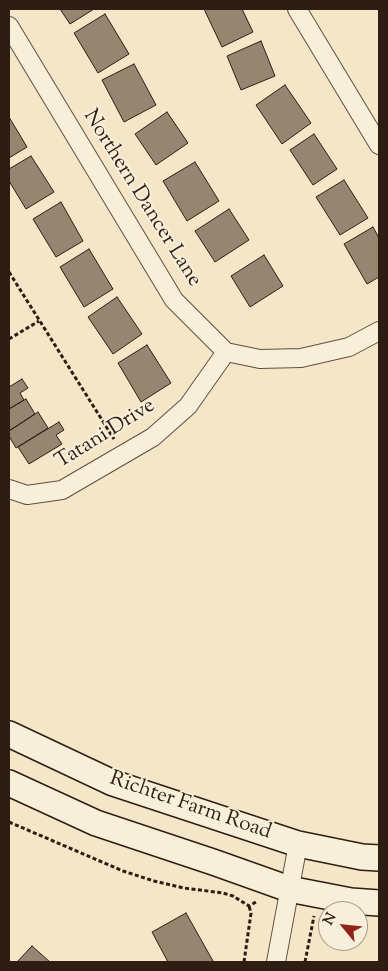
<!DOCTYPE html>
<html>
<head>
<meta charset="utf-8">
<style>
  body { margin:0 }
  #map { position:relative; width:388px; height:971px; overflow:hidden; background:#f5e6c8; font-family:"Sorts Mill Goudy",serif }
  canvas { display:block }
  .frame { position:absolute; inset:0; border:10px solid #2e1d12; pointer-events:none }
  .north { position:absolute; left:318px; top:901px; width:50px; height:50px; box-sizing:border-box; background:#f8efdb; border:1px solid #a79b8b; border-radius:50%; rotate:298deg; font-size:14px; font-weight:700; line-height:20px; text-align:center; color:#2e1d12 }
  .north::after { content:''; display:block; margin:auto; width:18px; height:22px; background:#8f2418; clip-path:polygon(50% 0,100% 100%,50% 72%,0 100%) }
</style>
</head>
<body>
<div id="map">
<canvas width="388" height="971"></canvas>
<div class="frame"></div>
<div class="north">N</div>
</div>
<script>
const context = document.querySelector('canvas').getContext('2d');
context.lineJoin = 'round';
function paint(path, color) { context.fillStyle = color; context.fill(path, 'evenodd'); }
const toPath = rows => new Path2D(rows.map(r => 'M' + r).join(''));
function strokePath(path, color, width, dash) { context.strokeStyle = color; context.lineWidth = width; context.lineCap = dash ? 'butt' : 'round'; context.setLineDash(dash || []); context.stroke(path); }
function drawText(font, color, halo, rows, align = 'center') {
  context.font = font + ' "Sorts Mill Goudy",serif'; context.lineWidth = 4; context.setLineDash([]); context.textBaseline = 'middle'; context.strokeStyle = halo; context.fillStyle = color; for (const [text, x, y, turn = 0] of rows) {
    context.save(); context.translate(x, y); context.rotate((+turn || 0) * Math.PI / 180); context.textAlign = isNaN(turn) ? turn : align; if (halo) context.strokeText(text, 0, 0); context.fillText(text, 0, 0); context.restore();
  }
}
const building = toPath([
  [60,9,94,9,70,24,60,9],
  [204,9,242,9,253,32,222,47,204,9],
  [105,14,129,54,98,73,74,33,105,14],
  [261,41,275,76,241,90,227,56,261,41],
  [134,64,156,105,124,122,102,80,134,64],
  [285,85,311,123,282,144,256,105,285,85],
  [167,112,188,143,156,165,135,134,167,112],
  [9,117,27,147,9,158,9,117],
  [314,134,337,169,313,185,290,150,314,134],
  [31,156,54,192,26,209,9,181,9,169,31,156],
  [195,162,219,201,187,221,163,181,195,162],
  [344,180,368,218,340,235,316,197,344,180],
  [61,202,83,241,56,257,33,219,61,202],
  [229,209,249,240,215,262,195,231,229,209],
  [373,227,379,238,379,277,367,284,344,244,373,227],
  [89,249,113,289,84,307,60,267,89,249],
  [264,255,283,286,250,307,231,276,264,255],
  [117,297,142,334,113,354,88,317,117,297],
  [147,345,171,383,141,402,118,363,147,345],
  [22,379,28,388,20,393,24,400,9,409,9,387,22,379],
  [26,399,35,414,9,431,9,409,26,399],
  [38,412,48,428,16,448,9,436,9,431,38,412],
  [59,422,64,430,56,435,62,444,29,464,18,447,59,422],
  [186,913,213,961,211,962,168,962,152,932,186,913],
  [32,946,50,962,17,962,32,946]
]);
paint(building, '#958671');
strokePath(building, '#2e1d12', 1);
const street = toPath([
  [297,9,379,145],
  [9,26,174,300,226,352,260,359,301,358,349,347,379,331],
  [9,489,27,495,62,490,153,437,188,406,226,352],
  [276,962,298,844]
]);
const secondary = toPath([
  [9,734,113,783,298,844,362,857,379,858],
  [9,783,96,823,213,862,289,889,351,901,379,903]
]);
strokePath(street, '#604f40', 20);
strokePath(secondary, '#2e1d12', 28);
strokePath(toPath([
  [9,272,114,439],
  [9,339,39,321],
  [9,822,123,871,154,881,184,888,223,893,233,896,249,906,256,902],
  [244,962,251,913,249,906],
  [305,962,314,916]
]), '#2e1d12', 3, [4, 2.5]);
strokePath(street, '#f8efdb', 18);
strokePath(secondary, '#f8efdb', 25);
drawText('21px', '#2e1d12', '#f8efdb', [
  ["Northern Dancer Lane",141,199,58],
  ["Tatani Drive",106,435,-32],
  ["Richter Farm Road",190,807,19]
]);
</script>
</body>
</html>
